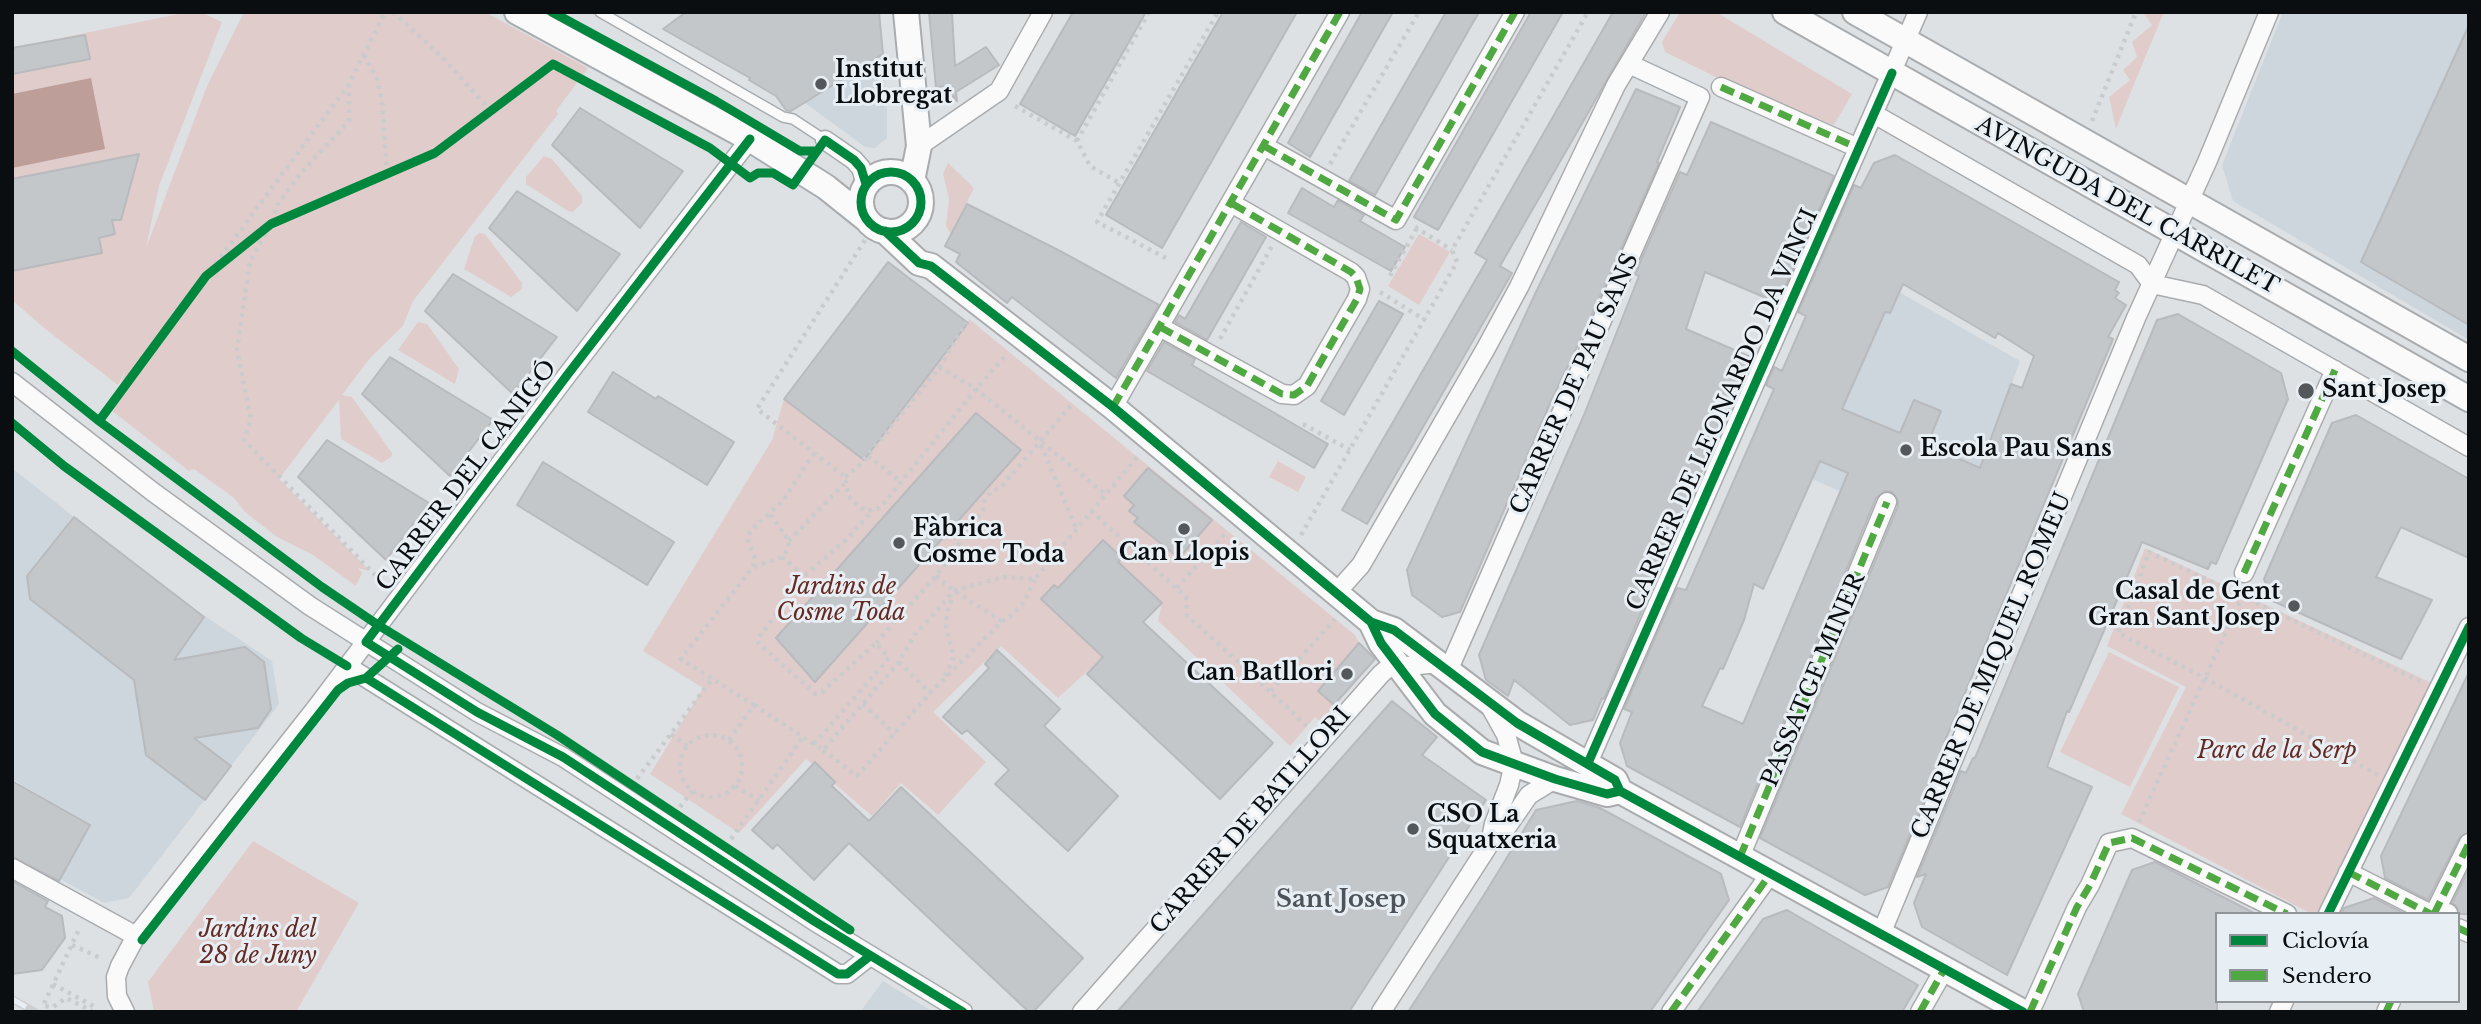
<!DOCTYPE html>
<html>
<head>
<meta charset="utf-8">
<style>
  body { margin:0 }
  #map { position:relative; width:2481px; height:1024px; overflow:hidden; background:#dee1e4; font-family:"Libre Baskerville",serif }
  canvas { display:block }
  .frame { position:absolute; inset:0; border:14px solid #0b0e10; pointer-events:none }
  .legend { position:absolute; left:2215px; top:912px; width:245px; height:91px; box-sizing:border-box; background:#e7eff5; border:2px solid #8f9599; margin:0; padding:9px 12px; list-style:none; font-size:21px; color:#0b0e10 }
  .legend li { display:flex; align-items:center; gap:14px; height:35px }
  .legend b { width:35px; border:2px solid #8f9599 }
</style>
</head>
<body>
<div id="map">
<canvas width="2481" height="1024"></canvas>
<div class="frame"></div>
<ul class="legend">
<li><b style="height:9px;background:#00873e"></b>Ciclovía</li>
<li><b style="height:9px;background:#50a842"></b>Sendero</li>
</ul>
</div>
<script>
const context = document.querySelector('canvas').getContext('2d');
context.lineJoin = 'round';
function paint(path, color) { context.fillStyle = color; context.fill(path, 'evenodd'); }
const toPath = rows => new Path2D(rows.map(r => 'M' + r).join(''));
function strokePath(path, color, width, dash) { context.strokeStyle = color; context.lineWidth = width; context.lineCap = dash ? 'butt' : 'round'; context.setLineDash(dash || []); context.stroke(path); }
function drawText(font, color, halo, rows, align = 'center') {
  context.font = font + ' "Libre Baskerville",serif'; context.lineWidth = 6; context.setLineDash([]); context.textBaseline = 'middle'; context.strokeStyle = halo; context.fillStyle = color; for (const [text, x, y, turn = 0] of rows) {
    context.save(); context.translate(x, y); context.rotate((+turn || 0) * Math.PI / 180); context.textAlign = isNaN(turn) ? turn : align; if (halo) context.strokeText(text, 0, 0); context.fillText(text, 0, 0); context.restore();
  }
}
paint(toPath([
  [686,12,879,12,887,110,887,138,875,148,865,147,805,103,788,114,773,90,769,92,749,80,749,78,663,29],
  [2283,12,2469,12,2469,340,2233,201,2222,165],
  [1899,292,2020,361,1981,468,1900,505,1876,495,1871,505,1812,479,1885,312,1889,314],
  [12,468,169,592,272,661,279,704,129,898,104,903,60,879,90,825,12,779],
  [883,981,933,1012,860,1012]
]), '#cdd6dd');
paint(toPath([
  [188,12,201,12,222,22,159,186,146,248,207,86,244,12,485,12,588,68,556,111,558,114,413,301,403,326,371,357,342,395,352,397,392,453,392,456,382,463,341,439,339,400,279,479,370,571,358,568,362,573,356,586,313,555,277,537,245,512,234,498,194,469,189,471,111,410,126,369,118,385,44,328,12,300,12,48],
  [1680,12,1716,12,1852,94,1834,125,1720,79,1665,52,1662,42],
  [2164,12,2130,94,2116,129,2109,97,2130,80,2123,70,2137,57,2132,42,2152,25,2143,13],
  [544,156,552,159,582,196,582,203,573,212,568,211,526,184,526,177],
  [948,163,974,188,951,235,946,226,949,199,943,174],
  [480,233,485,234,522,283,522,289,511,297,464,269,475,236],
  [1419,234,1450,252,1419,305,1388,286],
  [969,319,1355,635,1359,643,1319,691,1338,709,1324,725,1315,717,1290,746,1158,621,1162,603,1114,566,1122,558,1103,540,1058,588,1054,585,1041,599,1063,620,1088,634,1084,639,1103,657,1058,698,1001,646,933,712,986,762,938,815,901,783,872,816,806,759,739,833,650,774,703,688,643,651,772,440,784,399,968,323],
  [418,322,427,324,459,369,455,384,398,350],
  [1278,461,1306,477,1298,492,1269,477],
  [2145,548,2434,684,2323,914,2312,914,2121,814,2186,687,2107,646],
  [2109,652,2179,687,2130,787,2060,752],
  [253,841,359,903,296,1012,154,1012,148,982]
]), '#e0cdcb');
paint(toPath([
  [91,78,105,149,12,168,12,94]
]), '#bd9e99');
const building = toPath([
  [686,12,879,12,883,54,791,111,786,110,776,96,749,80,750,78,663,29,686,12],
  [929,12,952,12,955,66,986,47,999,65,956,92,957,101,943,86,936,88,929,12],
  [1073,12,1146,12,1075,136,1020,104,1073,12],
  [1223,12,1297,12,1162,248,1106,215,1223,12],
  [1362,12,1393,12,1310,157,1288,143,1362,12],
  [1446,12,1479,12,1375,195,1349,181,1446,12],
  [1531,12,1563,12,1438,230,1414,217,1531,12],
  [1613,12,1646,12,1500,266,1512,273,1367,524,1342,510,1487,260,1475,253,1613,12],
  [2469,25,2469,325,2361,262,2469,25],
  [85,35,90,59,12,74,12,48,85,35],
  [1636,89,1680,107,1657,162,1659,163,1586,328,1551,401,1460,612,1442,617,1412,595,1407,570,1536,292,1636,89],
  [580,108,683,171,640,228,552,145,580,108],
  [1711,122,1834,176,1778,303,1705,272,1686,329,1753,358,1727,412,1604,699,1602,698,1593,720,1570,725,1514,680,1508,696,1486,680,1479,655,1584,415,1639,276,1635,274,1680,172,1687,175,1711,122],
  [139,154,121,220,112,220,115,234,99,238,102,253,12,271,12,179,139,154],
  [1895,155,2119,282,2115,290,2119,293,2115,298,2126,305,2108,337,2113,339,1944,743,1945,747,1940,763,1888,887,1865,895,1760,838,1898,506,1898,500,1892,492,1885,491,1876,498,1740,827,1627,766,1620,743,1632,712,1624,709,1677,588,1686,590,1774,389,1766,385,1774,367,1782,371,1806,316,1798,312,1854,185,1861,188,1874,163,1895,155],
  [1903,284,1995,338,1998,333,2034,356,2022,388,2011,384,1980,468,1927,445,1941,411,1914,400,1900,433,1842,409,1885,312,1890,313,1903,284],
  [1820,461,1848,473,1743,724,1702,706,1720,668,1723,669,1744,620,1754,584,1763,589,1820,461],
  [1302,188,1334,207,1338,200,1364,215,1360,221,1405,247,1391,271,1288,213,1302,188],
  [517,191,620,254,577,311,489,228,517,191],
  [967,204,1060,251,1159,305,1116,378,1012,297,1007,303,956,262,960,254,945,246,967,204],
  [1241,222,1266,237,1207,340,1175,322,1179,315,1185,319,1241,222],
  [888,262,968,323,864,460,784,399,888,262],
  [453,274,557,337,513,394,425,311,453,274],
  [1379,301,1403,314,1344,415,1321,401,1379,301],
  [2178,314,2281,373,2288,399,2216,564,2211,562,2208,569,2142,542,2069,712,2067,711,2047,767,2092,787,2007,975,1922,927,1914,903,1926,874,1917,877,1961,771,1966,773,1973,758,1975,758,2157,320,2178,314],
  [1164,342,1195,359,1192,365,1328,444,1314,468,1147,371,1164,342],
  [390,357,493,420,450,476,362,394,390,357],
  [613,372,656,399,658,396,734,442,707,485,588,412,613,372],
  [976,413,1021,450,815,682,776,638,976,413],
  [2356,415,2469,479,2469,558,2401,527,2376,577,2432,600,2401,659,2273,601,2264,579,2332,423,2356,415],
  [327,440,429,503,386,560,298,477,327,440],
  [543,462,674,542,647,585,517,505,543,462],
  [1148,468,1212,520,1179,558,1134,522,1138,518,1129,511,1134,505,1124,496,1148,468],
  [74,517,204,617,174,660,245,647,264,662,271,709,258,728,194,738,231,766,205,800,146,755,134,680,30,599,27,576,74,517],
  [1103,540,1122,558,1118,562,1162,603,1143,622,1273,743,1220,799,1087,674,1103,657,1041,599,1054,585,1058,588,1103,540],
  [1359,643,1375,659,1334,705,1318,691,1359,643],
  [997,650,1060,709,1044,726,1118,796,1068,851,995,784,1009,770,967,730,962,734,943,717,989,668,985,664,997,650],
  [2469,672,2469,832,2459,838,2428,900,2385,878,2381,856,2469,672],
  [1392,701,1437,737,1422,755,1486,800,1349,1012,1117,1012,1392,701],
  [815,762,835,782,832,786,869,821,901,787,1083,958,1033,1012,1029,1012,849,843,814,880,777,844,773,849,752,830,815,762],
  [12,781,90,825,59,881,12,857,12,781],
  [1577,801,1600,808,1721,874,1729,900,1650,1012,1408,1012,1484,895,1536,810,1577,801],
  [2155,862,2256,914,2217,914,2217,1012,2084,1012,2078,994,2132,870,2155,862],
  [2469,869,2469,914,2459,914,2457,907,2452,903,2469,869],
  [12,881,48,901,45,907,62,916,65,938,42,970,12,974,12,881],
  [2374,898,2405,914,2341,914,2344,908,2374,898],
  [1787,910,1918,985,1902,1012,1697,1012,1763,919,1787,910]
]);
paint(building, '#c4c7ca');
strokePath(building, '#b8babd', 2);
const lane = toPath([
  [600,12,783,117,793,119,825,140]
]);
const street = toPath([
  [1721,87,1849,144],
  [1874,114,2138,265,2152,284,2203,295,2469,447],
  [825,140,854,160,861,168,866,184],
  [919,146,999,91,1043,12],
  [1264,146,1396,220,1515,12],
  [1160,327,1282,394,1294,395,1307,386,1357,299,1360,289,1356,277,1351,272,1231,203],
  [12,382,153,492,310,606,477,712,563,757,814,921,963,1012],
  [1113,407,1340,12],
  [2244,573,2335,370],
  [1336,593,1361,565,1485,350,1519,287,1616,85,1660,12],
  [347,666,838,974,847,974,870,956],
  [1448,671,1700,97,1629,64],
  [1595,774,1588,763,1918,12],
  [1490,843,1494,824,1509,785,1514,763,1506,735,1491,708],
  [1740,857,1887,502],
  [12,868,136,936],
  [2348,872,2431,914],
  [2328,914,2469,627],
  [2434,914,2469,843],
  [2448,914,2448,913],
  [2458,928,2469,933],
  [1881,934,2136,318,2207,162,2269,12],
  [125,1012,117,996,116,977,120,966,136,936,316,708,568,374,750,139],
  [1082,1012,1381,674,1388,668,1438,663],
  [1381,1012,1490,843,1504,831,1529,795,1555,779],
  [1671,1012,1771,873],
  [1920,1012,1945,968],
  [2030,1012,2077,907,2090,885,2109,843,2132,838,2287,914],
  [2279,1012,2284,1001],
  [2386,1012,2391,1001]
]);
const secondary = toPath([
  [517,12,750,139,826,187,866,219],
  [906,12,919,146,912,181],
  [1785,12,2469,399],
  [1855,12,2469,359],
  '861 202a30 30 0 1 1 60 0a30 30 0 1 1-60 0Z',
  [885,231,919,263,931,266,1113,407,1371,622,1394,630,1517,723,1615,780,1620,791,2023,1012],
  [1371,622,1381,643,1435,714,1482,752,1555,779,1607,794,1620,791]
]);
strokePath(lane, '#a9acaf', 12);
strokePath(street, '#a9acaf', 21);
strokePath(secondary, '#a9acaf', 28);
strokePath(toPath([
  [393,12,441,56,491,111],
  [364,55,377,79,382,101,387,174],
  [349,84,349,121,300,174,278,204,271,224,250,261,237,350,251,419,244,440,380,580],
  [1015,106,1077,141,1090,166,1119,183],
  [2092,121,2136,12],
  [1077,141,1149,12],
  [1330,164,1419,12],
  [1415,227,1452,250],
  [865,240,757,409,845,477,848,496,865,511,880,508,976,389,1007,354],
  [1166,258,1097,222,1218,12],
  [212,271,271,224,435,153,553,64],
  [1390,276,1417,228],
  [1380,292,1425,320],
  [1220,339,1272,246],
  [939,367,976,389,1105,494],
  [99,421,349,84,385,12],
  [1303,424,1350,450],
  [1041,445,1076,528],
  [868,456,901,482],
  [845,477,859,466,935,373,967,323],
  [1091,511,1186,597,1187,615,1307,726],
  [1301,535,1457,262,1452,250,1588,12],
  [789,541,844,484],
  [782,557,804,576],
  [754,567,782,557,788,549,789,541,770,514],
  [936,576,954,591,1002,621],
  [1177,588,1227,531],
  [876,643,936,576,983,510,984,501,991,492,1001,487,1073,403],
  [899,662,930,693],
  [945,676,954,657,946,627,947,612,953,595],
  [1271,691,1335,619],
  [863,704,895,734],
  [754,705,823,750,899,662,914,636,954,591,1002,577,1035,579,1138,456],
  [671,734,687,746],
  '680 766a31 31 0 1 1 62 0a31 31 0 1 1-62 0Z',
  [729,740,754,705,681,659,753,567,755,558,747,538,752,529,782,502,814,453],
  [814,744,889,658,876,643,822,692,816,694,760,645,757,640,804,576,848,538,873,510],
  [823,750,857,776,930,693,1002,621,1010,617,1024,602,1035,579],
  [2378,775,2205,678,2118,633,2149,552,2422,682],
  [637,779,712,679],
  [735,786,759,800],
  [680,807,692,791],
  [2139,822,2243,595],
  [731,839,803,737],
  [72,945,103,959],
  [53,984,95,1007,92,1011,66,998,53,1007,43,1006,80,927]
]), '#cacbcc', 4.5, [3.5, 5]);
strokePath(lane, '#fafafb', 9);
strokePath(street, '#fafafb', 18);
strokePath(secondary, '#fafafb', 24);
const rail = toPath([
  [12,999,35,1012]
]);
strokePath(rail, '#cecfd0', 8);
strokePath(rail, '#e7eff5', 5, [16]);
strokePath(toPath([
  [1721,87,1849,144],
  [1264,146,1396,220,1515,12],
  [1160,327,1282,394,1294,395,1307,386,1357,299,1360,289,1356,277,1351,272,1231,203],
  [1113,407,1340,12],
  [2244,573,2335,370],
  [1740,857,1887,502],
  [2348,872,2431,914],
  [2434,914,2469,843],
  [2448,914,2448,913],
  [2458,928,2469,933],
  [1671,1012,1771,873],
  [1920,1012,1945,968],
  [2030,1012,2077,907,2090,885,2109,843,2132,838,2287,914],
  [2386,1012,2391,1001]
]), '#50a842', 7, [14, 7]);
strokePath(toPath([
  [552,12,716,101,800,151,817,151],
  [750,139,568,374,366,642,477,712,563,757,814,921,963,1012],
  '861 202a30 30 0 1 1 60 0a30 30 0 1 1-60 0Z',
  [885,231,919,263,931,266,1113,407,1371,622,1394,630,1517,723,1615,780,1620,791,2023,1012],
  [12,351,99,421,322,587,378,625,557,735,850,930],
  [99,421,206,276,271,224,435,153,553,64,710,148,750,178,758,173,773,173,793,185,825,140,854,160,861,168,866,184],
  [12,423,64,466,301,638,347,666],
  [1371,622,1381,643,1435,714,1482,752,1555,779,1607,794,1620,791],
  [366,678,838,974,847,974,870,956],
  [1588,763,1892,73],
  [2328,914,2469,627],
  [142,940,338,690,348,683,366,678,398,649]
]), '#00873e', 9);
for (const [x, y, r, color] of [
  [821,84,7,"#55585a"],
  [2306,391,9,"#55585a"],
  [1906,450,7,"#55585a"],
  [1184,529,7,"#55585a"],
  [899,543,7,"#55585a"],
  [2294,606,7,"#55585a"],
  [1347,674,7,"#55585a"],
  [1413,829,7,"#55585a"]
]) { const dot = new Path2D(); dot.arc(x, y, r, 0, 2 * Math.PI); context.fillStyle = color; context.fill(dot); strokePath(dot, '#e7eff5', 2.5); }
drawText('bold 23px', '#0b0e10', '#e7eff5', [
  ["Institut",835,71],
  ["Llobregat",835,97],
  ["Sant Josep",2322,391],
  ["Escola Pau Sans",1920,450],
  ["Fàbrica",913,530],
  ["Cosme Toda",913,556],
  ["Can Llopis",1184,554,"center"],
  ["Casal de Gent",2280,593,"right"],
  ["Gran Sant Josep",2280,619,"right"],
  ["Can Batllori",1333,674,"right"],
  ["CSO La",1427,816],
  ["Squatxeria",1427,842]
], 'left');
drawText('23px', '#0b0e10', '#e7eff5', [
  ["AVINGUDA DEL CARRILET",2127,206,29],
  ["CARRER DE PAU SANS",1575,384,-66],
  ["CARRER DE LEONARDO DA VINCI",1723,410,-66],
  ["CARRER DEL CANIGÓ",467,476,-53],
  ["CARRER DE MIQUEL ROMEU",1992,666,-67],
  ["PASSATGE MINER",1814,680,-67],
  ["CARRER DE BATLLORI",1251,821,-49]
]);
drawText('italic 23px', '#662a22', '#e7eff5', [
  ["Jardins de",841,588],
  ["Cosme Toda",841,614],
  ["Parc de la Serp",2277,752],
  ["Jardins del",258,931],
  ["28 de Juny",258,957]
]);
drawText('bold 24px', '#4d5358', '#e7eff5', [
  ["Sant Josep",1341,900]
]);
</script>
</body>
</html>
